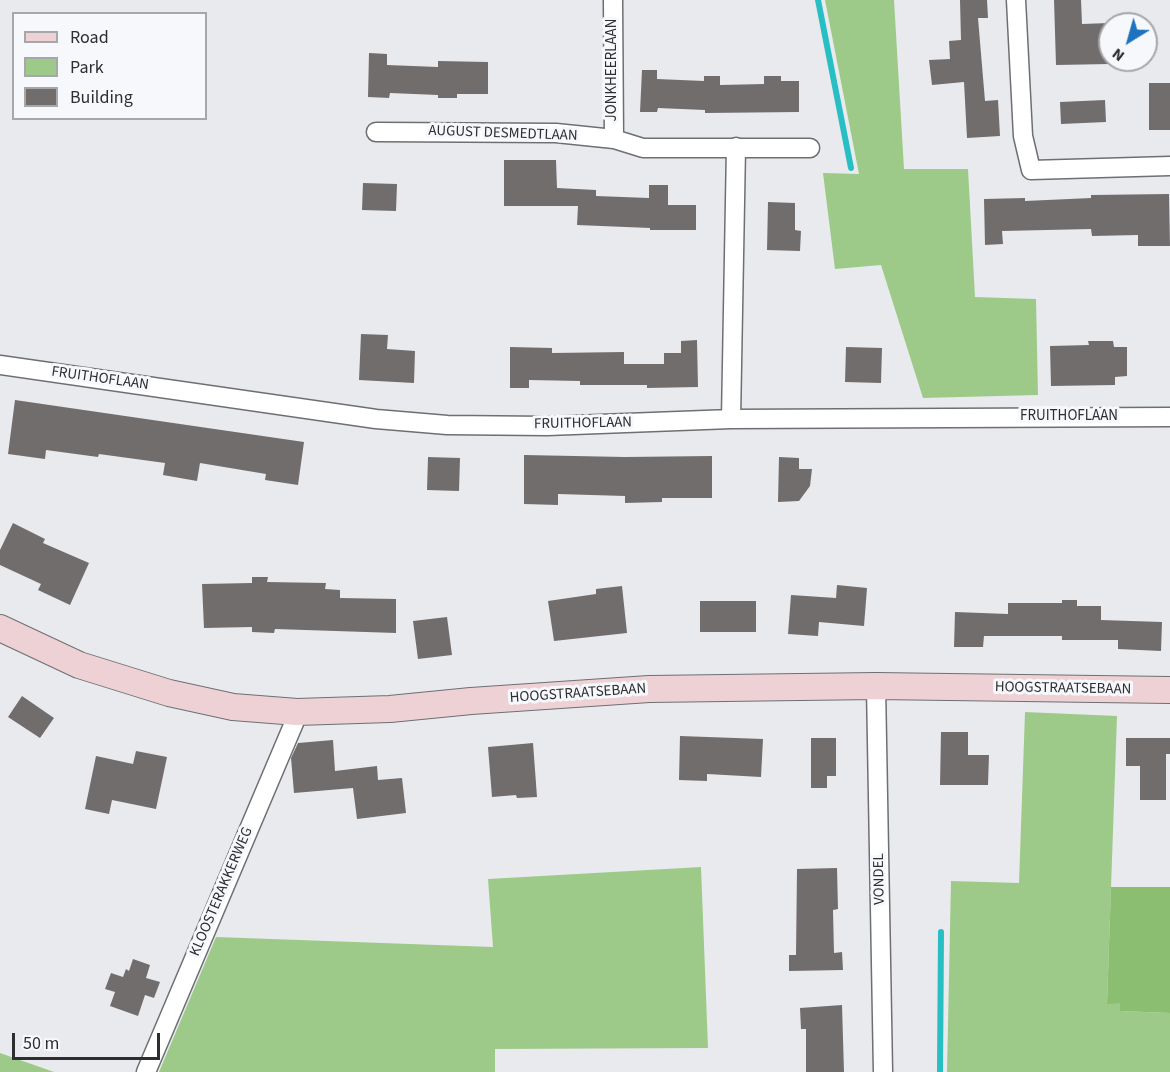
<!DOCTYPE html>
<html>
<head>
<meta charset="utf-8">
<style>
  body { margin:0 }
  #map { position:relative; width:1170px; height:1072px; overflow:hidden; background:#e9eaee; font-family:"Source Sans 3",sans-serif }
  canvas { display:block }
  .legend { position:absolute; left:12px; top:12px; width:195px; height:108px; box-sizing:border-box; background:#f6f8fc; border:2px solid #a6a7aa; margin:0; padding:8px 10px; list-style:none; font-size:18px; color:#2e2e30 }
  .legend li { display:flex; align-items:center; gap:12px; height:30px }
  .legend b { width:30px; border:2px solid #a6a7aa }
  .north { position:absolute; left:1098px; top:12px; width:60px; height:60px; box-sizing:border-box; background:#f6f8fc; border:2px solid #a6a7aa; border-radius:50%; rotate:217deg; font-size:16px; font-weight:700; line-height:24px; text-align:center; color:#2e2e30 }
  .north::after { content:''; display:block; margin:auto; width:21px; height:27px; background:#1f72c0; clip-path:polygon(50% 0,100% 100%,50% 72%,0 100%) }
  .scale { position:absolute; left:12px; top:1033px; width:148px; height:27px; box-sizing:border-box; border:3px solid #2e2e30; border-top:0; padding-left:8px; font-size:18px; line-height:21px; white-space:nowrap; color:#2e2e30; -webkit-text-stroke:4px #f6f8fc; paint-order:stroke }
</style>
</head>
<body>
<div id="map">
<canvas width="1170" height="1072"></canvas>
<ul class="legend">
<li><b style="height:8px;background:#eed1d4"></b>Road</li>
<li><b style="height:16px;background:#9eca89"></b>Park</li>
<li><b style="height:16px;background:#726d6d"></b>Building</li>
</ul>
<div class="north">N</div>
<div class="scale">50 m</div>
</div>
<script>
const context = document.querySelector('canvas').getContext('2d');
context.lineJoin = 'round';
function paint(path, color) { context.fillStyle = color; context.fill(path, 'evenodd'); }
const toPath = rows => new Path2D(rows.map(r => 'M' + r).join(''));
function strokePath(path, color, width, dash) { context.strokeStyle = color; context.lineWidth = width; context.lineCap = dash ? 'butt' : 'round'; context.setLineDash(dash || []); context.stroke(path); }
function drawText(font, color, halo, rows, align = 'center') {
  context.font = font + ' "Source Sans 3",sans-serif'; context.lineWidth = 6; context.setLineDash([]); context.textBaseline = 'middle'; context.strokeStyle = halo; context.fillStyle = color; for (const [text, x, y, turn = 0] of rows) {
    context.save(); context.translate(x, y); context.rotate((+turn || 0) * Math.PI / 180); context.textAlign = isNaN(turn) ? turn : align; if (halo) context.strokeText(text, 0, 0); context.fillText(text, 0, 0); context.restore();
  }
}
paint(toPath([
  [825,0,894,0,904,169,968,169,975,297,1036,299,1038,395,923,398,881,265,835,269,823,173,859,174],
  [1025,712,1117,716,1107,1003,1120,1003,1120,1011,1170,1013,1170,1072,947,1072,951,881,1019,883],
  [701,867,708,1048,495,1049,495,1072,159,1072,216,937,493,947,488,879],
  [0,1053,54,1072,0,1072]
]), '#9eca89');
paint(toPath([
  [1111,887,1170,887,1170,1013,1120,1011,1120,1003,1107,1004]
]), '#8bbe71');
strokePath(toPath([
  [818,0,851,168],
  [940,1072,941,932]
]), '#27bfc4', 6);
paint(toPath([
  [960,0,987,0,988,18,978,18,985,101,998,100,1000,136,967,138,964,82,932,85,929,60,950,59,949,41,961,40],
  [1054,0,1081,0,1082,24,1109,23,1110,64,1056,65],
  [369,53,387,54,387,65,438,67,438,61,488,62,488,94,457,94,457,98,438,98,438,95,390,93,389,98,368,97],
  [642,70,657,70,657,79,704,81,704,76,720,76,720,85,764,84,764,76,781,76,781,81,799,81,799,112,705,113,705,110,658,108,657,112,640,112],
  [1149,83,1170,83,1170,130,1149,130],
  [1105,100,1106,122,1061,124,1060,102],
  [504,160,556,160,557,188,596,190,596,196,649,198,649,185,668,185,668,205,696,205,696,230,650,230,650,228,577,225,578,206,504,206],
  [363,183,397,184,396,211,362,210],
  [1169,194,1170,246,1138,246,1138,235,1092,236,1091,229,1002,231,1003,244,985,245,984,199,1025,198,1025,201,1091,198,1091,195],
  [768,202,795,203,795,230,801,231,800,251,767,250],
  [361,334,388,335,387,349,415,351,414,383,359,380],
  [697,340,698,387,647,388,647,385,580,385,580,381,529,380,529,388,510,388,510,347,552,348,552,353,624,352,624,364,664,364,664,353,681,353,681,341],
  [1088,341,1113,341,1114,347,1127,347,1127,376,1115,377,1115,385,1051,386,1050,346,1089,345],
  [846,347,882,348,881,383,845,382],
  [15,400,304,442,298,485,265,480,266,474,200,463,197,481,163,475,165,463,99,454,98,457,46,450,45,459,8,454],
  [524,455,625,457,712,456,712,498,662,498,662,502,625,503,625,496,558,494,558,505,524,504],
  [428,457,460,458,459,491,427,490],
  [779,457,799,458,799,469,812,469,810,486,799,501,778,502],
  [13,523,45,539,43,543,89,563,70,605,38,590,41,584,0,565,0,550],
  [252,577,268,577,267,582,326,583,325,589,340,590,340,598,396,599,396,633,275,629,274,633,252,632,252,627,204,628,202,584,252,583],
  [837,585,867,588,864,626,819,622,818,636,788,634,791,595,836,598],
  [622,586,627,633,554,641,548,601,596,594,596,589],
  [1062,600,1077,600,1077,606,1101,606,1101,620,1162,622,1161,651,1118,649,1118,640,1062,640,1062,636,984,636,983,647,954,647,955,612,1008,614,1008,603,1062,603],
  [700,601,756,601,756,632,700,632],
  [447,617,452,655,418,659,413,621],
  [22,696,54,718,40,738,8,717],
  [941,732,968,732,968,755,989,755,988,785,940,785],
  [680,736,763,739,761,777,707,774,707,781,679,780],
  [811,738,836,738,836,776,827,776,827,788,811,788],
  [1126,738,1170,738,1170,754,1166,754,1166,800,1140,800,1140,766,1126,766],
  [333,740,335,771,377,766,378,780,402,778,406,813,357,819,353,788,294,793,291,758,298,743],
  [533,743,537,797,517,798,516,795,492,797,488,747],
  [136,751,167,757,156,809,112,800,109,814,85,809,96,756,133,764],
  [837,868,838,909,833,910,834,953,842,952,843,970,789,971,789,955,796,955,797,869],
  [133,959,150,965,146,978,160,982,154,998,145,995,138,1016,110,1006,115,992,105,989,111,973,123,977,126,969,129,971],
  [842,1005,844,1072,806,1072,806,1029,801,1029,800,1008]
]), '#726d6d');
const minor = toPath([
  [613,0,614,139],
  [1016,0,1023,136,1031,170,1170,166],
  [376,132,556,133,614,139,643,148,810,148],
  [0,365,376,419,447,425,547,426,731,419,1170,417],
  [731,419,736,147],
  [876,686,883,1072],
  [146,1072,294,723,297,712]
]);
const secondary = toPath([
  [0,628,79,665,169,693,233,707,297,712,390,709,471,701,649,689,876,686,1170,690]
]);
strokePath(minor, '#6d6f72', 21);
strokePath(secondary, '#6d6f72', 28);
strokePath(minor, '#fff', 18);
strokePath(secondary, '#eed1d4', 26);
drawText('15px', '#2e2e30', '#f6f8fc', [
  ["JONKHEERLAAN",613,70,-90],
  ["AUGUST DESMEDTLAAN",503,134,2],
  ["FRUITHOFLAAN",100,379,8],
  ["FRUITHOFLAAN",1069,417],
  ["FRUITHOFLAAN",583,424,-1],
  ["HOOGSTRAATSEBAAN",1063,689,1],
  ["HOOGSTRAATSEBAAN",578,694,-4],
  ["VONDEL",880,879,-91],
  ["KLOOSTERAKKERWEG",222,892,-67]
]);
</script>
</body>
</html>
